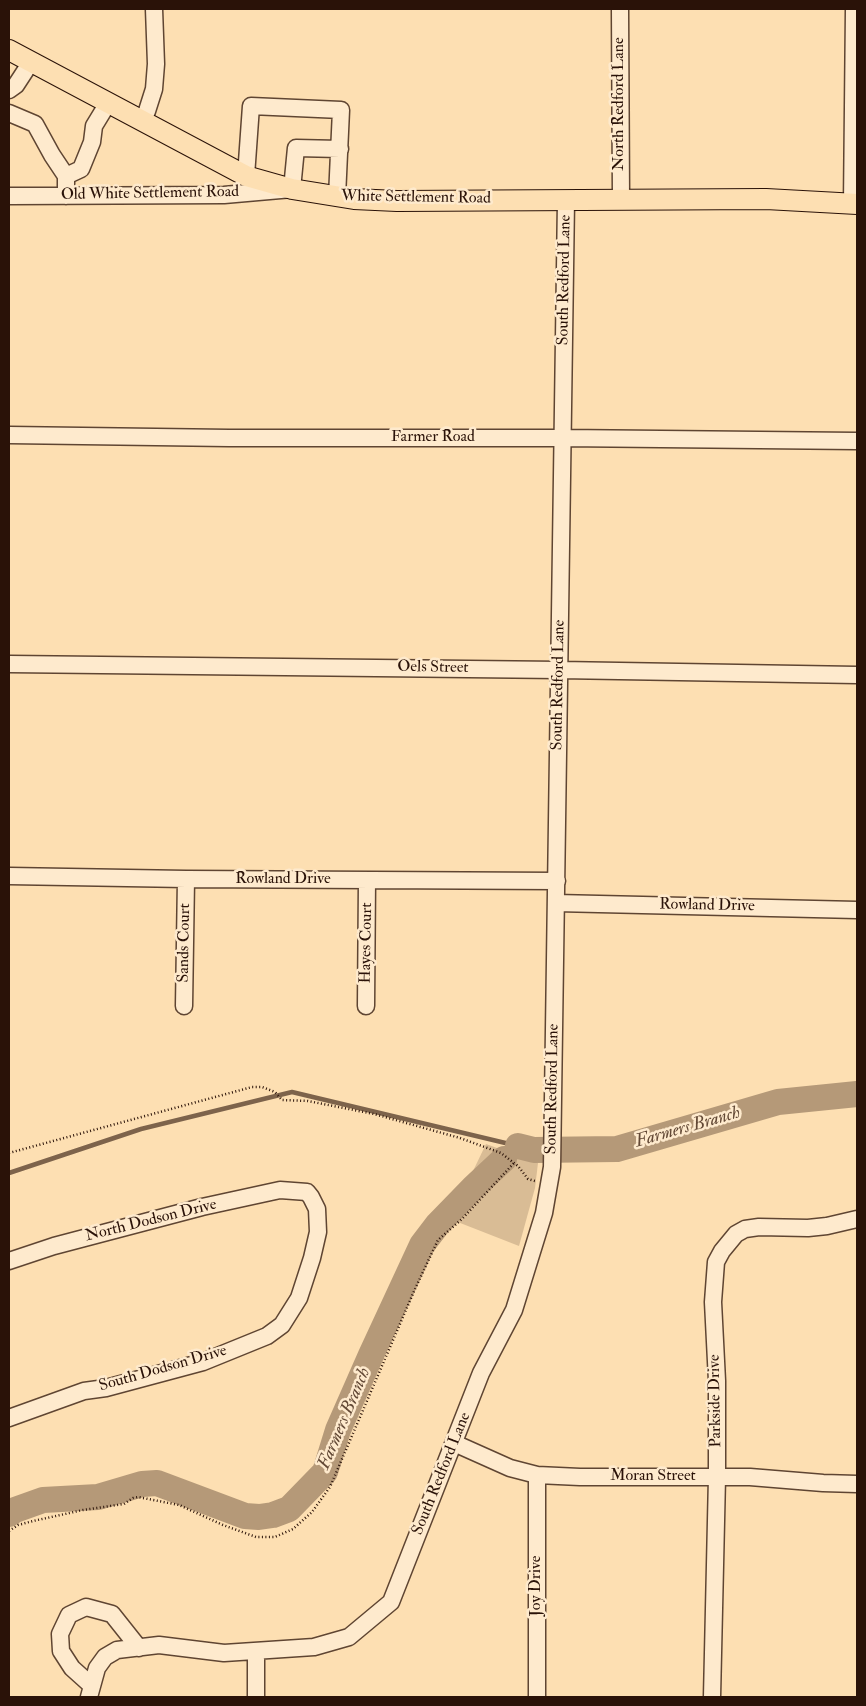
<!DOCTYPE html>
<html>
<head>
<meta charset="utf-8">
<style>
  body { margin:0 }
  #map { position:relative; width:866px; height:1706px; overflow:hidden; background:#fddfb2; font-family:"IM FELL Double Pica",serif }
  canvas { display:block }
  .frame { position:absolute; inset:0; border:10px solid #2a1208; pointer-events:none }
</style>
</head>
<body>
<div id="map">
<canvas width="866" height="1706"></canvas>
<div class="frame"></div>
</div>
<script>
const context = document.querySelector('canvas').getContext('2d');
context.lineJoin = 'round';
function paint(path, color) { context.fillStyle = color; context.fill(path, 'evenodd'); }
const toPath = rows => new Path2D(rows.map(r => 'M' + r).join(''));
function strokePath(path, color, width, dash) { context.strokeStyle = color; context.lineWidth = width; context.lineCap = dash ? 'butt' : 'round'; context.setLineDash(dash || []); context.stroke(path); }
function drawText(font, color, halo, rows, align = 'center') {
  context.font = font + ' "IM FELL Double Pica",serif'; context.lineWidth = 5; context.setLineDash([]); context.textBaseline = 'middle'; context.strokeStyle = halo; context.fillStyle = color; for (const [text, x, y, turn = 0] of rows) {
    context.save(); context.translate(x, y); context.rotate((+turn || 0) * Math.PI / 180); context.textAlign = isNaN(turn) ? turn : align; if (halo) context.strokeText(text, 0, 0); context.fillText(text, 0, 0); context.restore();
  }
}
paint(toPath([
  [486,1144,538,1163,535,1188,519,1246,450,1219]
]), '#d9bc95');
strokePath(toPath([
  [508,1154,518,1146],
  [9,1173,141,1129,292,1092,518,1146]
]), '#7d634b', 4.5);
strokePath(toPath([
  [518,1146,534,1150,617,1149,778,1102,857,1094],
  [9,1514,15,1510,43,1500,98,1497,142,1484,157,1483,245,1516,259,1517,273,1515,289,1509,325,1472,338,1430,371,1355,422,1245,438,1224,473,1188,504,1159]
]), '#b59978', 26);
const minor = toPath([
  [620,9,621,199],
  [9,90,16,85,31,62],
  [9,113,35,124,52,155,66,176],
  [142,120,147,111,154,89,156,64,154,9],
  [246,176,251,106,341,110,337,197],
  [9,196,224,195,292,189,296,148,340,149],
  [66,196,66,176,81,169,92,142,94,126,108,103],
  [852,204,854,9],
  [9,435,229,438,563,438,857,441],
  [9,664,560,670,857,675],
  [9,876,186,879,557,881],
  [556,903,857,910],
  [184,1006,186,879],
  [366,1006,367,880],
  [9,1261,54,1246,202,1207,280,1190,307,1192,311,1197,317,1209,318,1232,312,1258,299,1298,282,1325,267,1336,203,1362,106,1388,84,1391,9,1418],
  [454,1443,510,1468,537,1475,580,1477,750,1477,823,1483,857,1484],
  [537,1475,537,1697],
  [256,1651,256,1697],
  [92,1686,72,1668,61,1651,60,1634,69,1615,86,1607,112,1614,139,1648],
  [89,1697,97,1668,105,1657,117,1650,159,1645,224,1653,314,1647,349,1637,391,1602,481,1373,514,1310,544,1213,552,1167,566,200],
  [712,1697,717,1477,717,1381,713,1302,716,1262,722,1251,736,1234,745,1229,759,1227,808,1228,827,1226,857,1219]
]);
const major = toPath([
  [9,50,246,176,292,189,354,199,397,201,766,199,857,204]
]);
strokePath(minor, '#5f4532', 19);
strokePath(major, '#2a1208', 22);
strokePath(toPath([
  [9,1153,252,1087,262,1087,275,1092,282,1100,308,1101,374,1114,460,1138,501,1153,518,1166,528,1179,535,1181],
  [9,1531,18,1525,33,1521,83,1510,124,1504,133,1498,138,1497,179,1505,223,1525,256,1537,275,1537,293,1529,312,1512,330,1487,415,1289,438,1240,462,1219,514,1163]
]), '#2a1208', 2.5, [1, 2.5]);
strokePath(minor, '#feeacd', 16);
strokePath(major, '#fddfb2', 20);
drawText('16px', '#2a1208', '#feeacd', [
  ["North Redford Lane",620,104,-90],
  ["Old White Settlement Road",150,194,-1],
  ["White Settlement Road",416,198,1],
  ["South Redford Lane",565,280,-89],
  ["Farmer Road",433,438],
  ["Oels Street",433,668,1],
  ["South Redford Lane",559,685,-89],
  ["Rowland Drive",283,880],
  ["Rowland Drive",707,906,1],
  ["Sands Court",185,943,-89],
  ["Hayes Court",367,943,-89],
  ["South Redford Lane",553,1089,-89],
  ["North Dodson Drive",151,1221,-14],
  ["South Dodson Drive",163,1369,-16],
  ["Parkside Drive",716,1401,-91],
  ["South Redford Lane",442,1474,-68],
  ["Moran Street",653,1477],
  ["Joy Drive",537,1586,-90]
]);
drawText('italic 18px', '#624835', '#feeacd', [
  ["Farmers Branch",688,1128,-16],
  ["Farmers Branch",345,1419,-67]
]);
</script>
</body>
</html>
